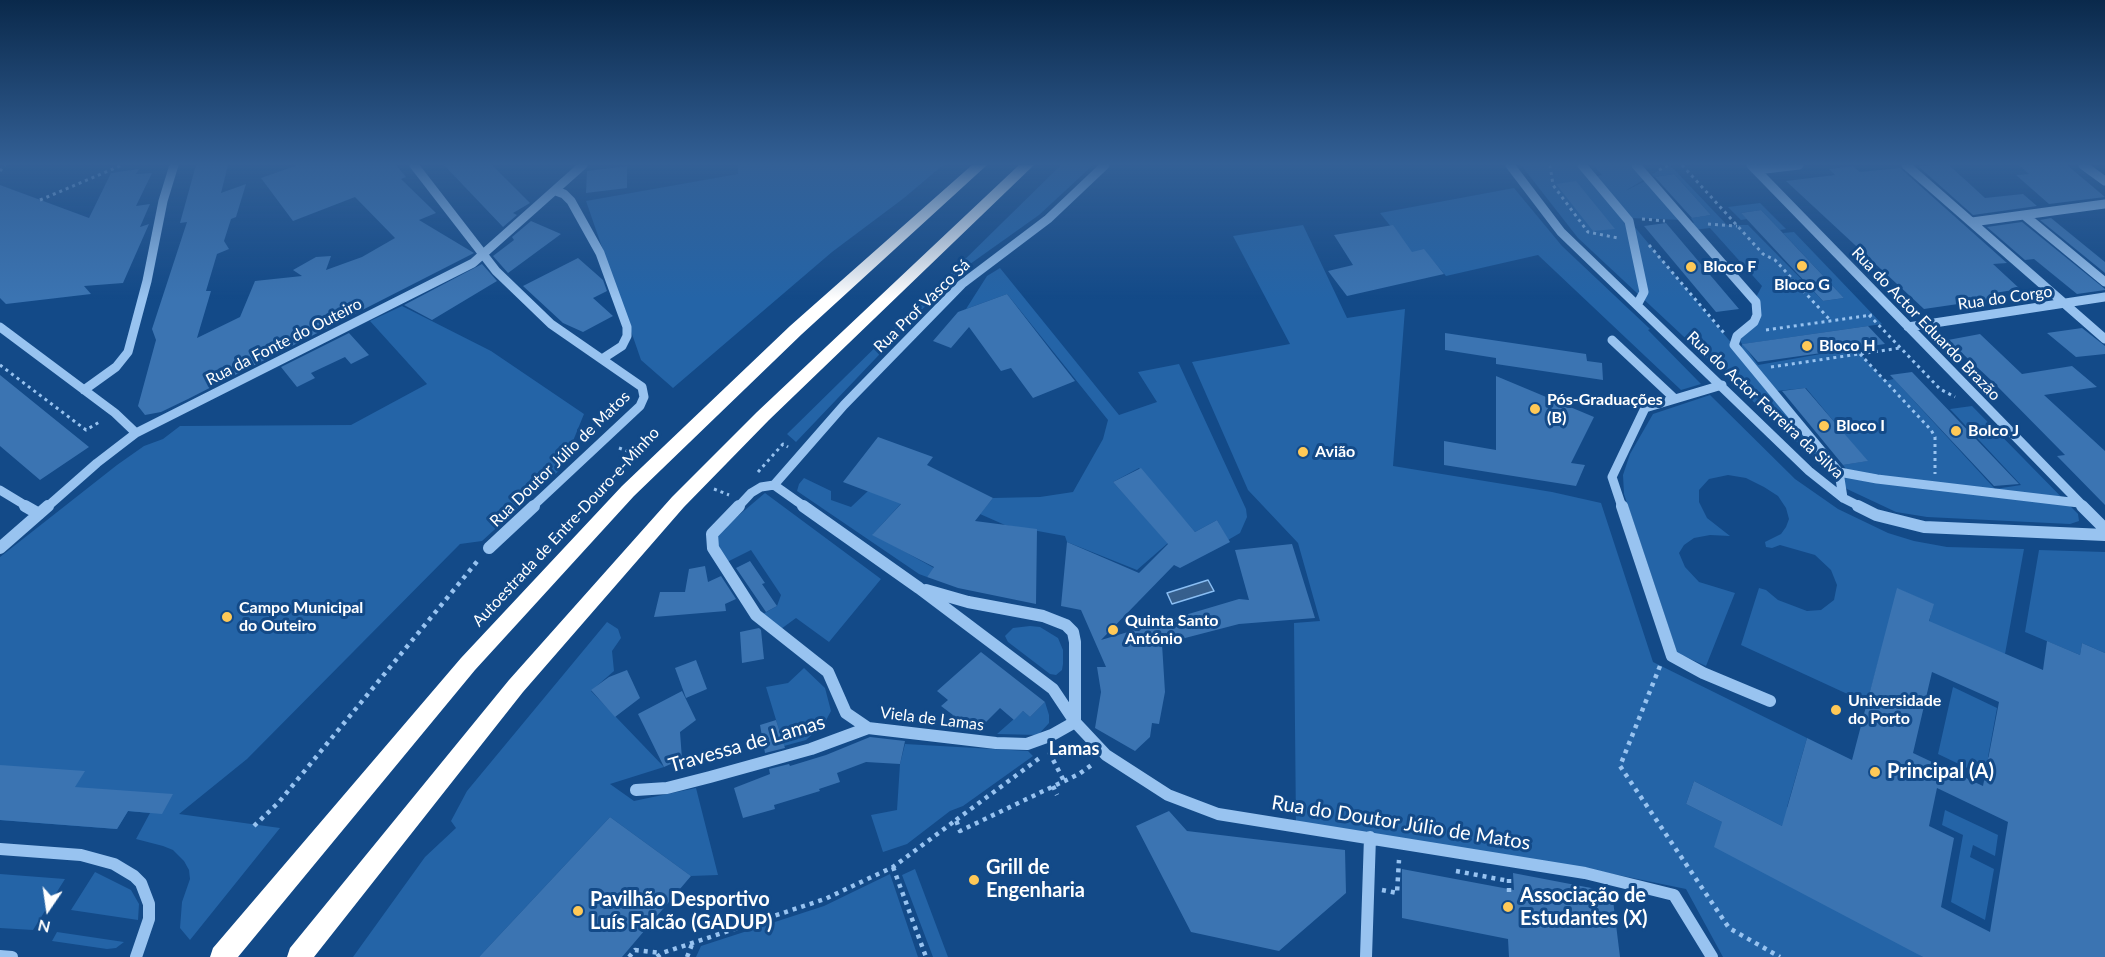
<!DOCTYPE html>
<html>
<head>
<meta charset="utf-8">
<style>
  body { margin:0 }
  #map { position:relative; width:2105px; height:957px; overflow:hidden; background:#134a88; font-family:Lato,sans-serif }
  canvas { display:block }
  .north { position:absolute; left:18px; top:879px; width:60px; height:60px; -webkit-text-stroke:4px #134a88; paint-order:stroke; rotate:193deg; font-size:16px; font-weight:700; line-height:24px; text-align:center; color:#fff }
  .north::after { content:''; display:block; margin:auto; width:21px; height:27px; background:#fff; clip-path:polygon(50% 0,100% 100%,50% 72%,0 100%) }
</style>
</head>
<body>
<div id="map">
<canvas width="2105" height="957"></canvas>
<div class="north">N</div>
</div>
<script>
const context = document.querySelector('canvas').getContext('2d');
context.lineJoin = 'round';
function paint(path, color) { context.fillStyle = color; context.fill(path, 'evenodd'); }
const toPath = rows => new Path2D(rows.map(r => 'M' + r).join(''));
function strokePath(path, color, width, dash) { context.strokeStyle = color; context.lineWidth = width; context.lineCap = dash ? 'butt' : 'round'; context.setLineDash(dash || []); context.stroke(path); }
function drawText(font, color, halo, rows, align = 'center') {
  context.font = font + ' Lato,sans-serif'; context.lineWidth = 6; context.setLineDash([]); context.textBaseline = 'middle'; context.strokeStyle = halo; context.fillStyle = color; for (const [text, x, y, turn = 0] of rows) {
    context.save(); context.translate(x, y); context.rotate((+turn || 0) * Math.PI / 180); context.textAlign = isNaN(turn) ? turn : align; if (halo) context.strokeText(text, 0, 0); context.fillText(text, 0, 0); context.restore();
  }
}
paint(toPath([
  [738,165,943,165,904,198,832,252,673,388,641,360,586,201,738,174],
  [1061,165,1093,165,1039,215,956,274,796,442,787,434],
  [1521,165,1583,165,1593,177,1602,175,1593,165,1636,165,1647,178,1625,191,1649,179,1684,220,1629,218,1618,207,1839,472,1849,473,1843,465,1867,461,1806,388,1776,391,1741,349,1742,344,1737,336,1754,322,1754,301,1762,286,1710,228,1693,230,1686,222,1694,223,1691,218,1711,215,1674,174,1654,177,1652,174,1670,165,1727,225,1748,225,1823,301,1844,298,1783,233,1794,232,1882,324,1743,344,1758,365,1855,348,1885,381,1894,379,1995,489,2021,485,1950,409,1972,406,2078,514,2079,521,2070,524,1927,517,1896,512,1847,489,1578,238],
  [1514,188,1562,246,1650,329,1648,330,1701,384,1681,390,1538,255,1446,276,1424,250,1412,253,1380,213],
  [1760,203,1786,229,1780,230,1761,210,1741,213,1747,219,1741,220,1728,207],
  [1303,225,1347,318,1405,309,1393,466,1552,492,1601,503,1653,662,1807,738,1787,807,1872,850,1868,870,1694,781,1686,804,1722,822,1923,957,1723,957,1686,889,1579,867,1296,828,1294,623,1320,621,1298,543,1248,490,1192,362,1290,344,1233,236],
  [1000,268,1119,415,1157,402,1138,372,1179,364,1246,509,1247,517,1240,533,1228,540,1217,520,1195,532,1139,468,1113,482,1168,543,1137,570,1067,542,1065,536,1005,525,980,514,993,498,1040,497,1073,492,1103,439,1108,420,1007,294,966,309,987,276],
  [402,306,491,351,584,414,562,468,482,541,460,544,247,759,179,814,280,828,190,940,180,928,182,902,190,879,189,870,184,861,173,850,163,846,136,839,150,813,128,811,117,829,0,820,0,557,117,465,144,446,163,439,180,426,351,425,427,384,370,321],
  [1710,395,1795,479,1838,509,1888,533,1914,541,1947,547,2024,549,2005,654,1926,636,1933,604,1898,589,1867,703,1741,645,1759,588,1766,590,1778,600,1807,611,1821,610,1834,600,1837,585,1831,570,1815,555,1780,545,1772,548,1766,547,1765,542,1781,534,1786,527,1789,519,1786,508,1778,496,1764,487,1746,478,1728,475,1709,479,1699,490,1699,502,1707,518,1730,536,1710,535,1694,538,1684,545,1679,553,1685,567,1699,582,1735,593,1706,666,1677,653,1624,494,1623,475,1630,454,1653,414],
  [804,478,831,491,831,500,851,507,868,491,920,483,873,534,934,568,927,577,919,574,797,491,799,484],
  [765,493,881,579,829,642,796,618,781,629,763,614,777,606,781,595,751,550,727,562,716,542,719,532],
  [2039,550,2105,552,2105,653,2082,643,2080,655,2025,632],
  [607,622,618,629,621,638,612,651,614,671,591,691,664,767,610,784,634,801,696,788,718,875,691,876,610,817,479,957,353,957,425,857,456,828,451,821,467,791],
  [1030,626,1040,627,1058,638,1063,650,1063,664,1062,670,1056,675,1050,674,1008,642,1005,636,1013,628],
  [804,668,825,688,831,711,824,724,806,740,784,746,766,687,788,683],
  [1953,687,1997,708,1988,757,2033,778,2030,798,1938,754],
  [1045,702,1049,715,1049,723,1038,735,997,734,1023,711,1030,717],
  [905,744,1028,751,1033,756,963,806,950,811,907,844,883,852,871,815,897,810,900,764],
  [1945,810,1998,835,1995,856,1973,845,1970,857,1994,869,1985,920,1951,902,1963,835,1942,825],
  [915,869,948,957,933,957,902,875],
  [95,872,131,890,139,904,138,920,71,910],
  [0,874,65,879,33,930,0,928],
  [890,874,918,957,696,957,701,946,824,906],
  [57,932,124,942,116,948,107,949,52,941]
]), '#2464a7');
const water = toPath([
  [1208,580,1214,591,1172,604,1167,593,1208,580]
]);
paint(water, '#365f8d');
strokePath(water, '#8abef3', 1.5);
paint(toPath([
  [196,165,228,165,221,193,246,184,236,217,231,219,224,241,229,249,217,254,206,291,211,291,197,338,240,317,255,281,302,276,293,270,316,257,331,256,326,270,362,257,395,238,355,197,293,221,261,178,298,165,396,165,406,177,401,179,436,213,419,220,474,253,188,399,161,412,145,415,138,406,156,340,152,329,187,222,180,223],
  [444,165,492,165,530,203,513,213,517,215,503,227],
  [1949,165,1985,198,2023,194,2037,206,1973,215,1918,166],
  [2019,165,2067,165,2105,197,2049,204,2016,175,2029,174],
  [627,166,627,188,586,193,587,171],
  [1853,166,1860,172,1900,168,2007,263,1993,264,2020,289,1994,293,1999,298,1924,309,1786,181,1835,175,1829,169],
  [139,169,136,174,152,173,136,206,150,204,140,227,149,224,123,283,84,286,91,294,6,304,0,298,0,185,89,218,111,173],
  [1674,174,1711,215,1692,218,1655,177],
  [1576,181,1615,229,1593,231,1556,184],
  [1761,210,1780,230,1844,298,1823,301,1741,213],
  [2051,218,2105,262,2105,273,2040,220],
  [531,221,561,234,508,273,493,256,514,240,512,237],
  [2022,222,2105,289,2105,290,2077,294,2034,259,2025,260,1987,227],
  [1666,223,1739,309,1716,312,1644,226],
  [1393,225,1412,252,1424,249,1444,274,1347,296,1328,271,1353,265,1334,235],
  [578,258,603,280,607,291,593,298,613,316,583,332,563,323,523,286],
  [482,264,497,281,432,320,404,305],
  [1007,294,1052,352,1075,381,1033,398,1011,368,1001,371,969,327,951,348,933,341,958,312],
  [1868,326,1885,344,1758,362,1742,344],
  [2082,328,2105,346,2105,354,2076,357,2047,333],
  [349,333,369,355,351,364,345,357,311,373,315,378,297,387,281,367],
  [1445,333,1586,354,1587,361,1602,363,1603,380,1496,364,1496,358,1445,350],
  [1980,334,2022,374,2072,366,2097,387,2044,395,2105,451,2105,505,2057,456,2065,455,1993,382,1948,340],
  [1912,372,2019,484,1994,486,1890,375],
  [0,375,89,447,40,480,0,446],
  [1496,376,1594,417,1571,463,1585,465,1576,486,1444,465,1444,441,1496,450],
  [1805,388,1868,461,1843,465,1782,391],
  [878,437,933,457,927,465,993,498,975,521,1037,529,1036,604,958,588,927,577,934,567,872,535,901,504,843,482],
  [1141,468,1195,532,1217,520,1230,542,1180,568,1174,565,1101,640,1239,599,1249,600,1235,550,1292,544,1315,618,1239,624,1162,644,1165,692,1159,724,1152,723,1150,737,1135,751,1095,728,1101,692,1097,667,1106,667,1081,610,1061,606,1067,542,1139,573,1168,544,1113,482],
  [750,561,765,583,762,584,777,606,766,612,736,568],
  [705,566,708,582,721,576,736,599,725,604,726,611,654,617,660,592,685,592,689,569],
  [1897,588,1934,604,1929,621,2043,670,2047,641,2080,655,2082,643,2105,653,2105,957,1923,957,1714,847,1722,822,1686,804,1694,781,1782,826,1807,738,1852,760],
  [1932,672,1999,702,1983,786,1913,753],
  [1937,788,2008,822,1990,932,1941,907,1954,838,1929,826],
  [759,628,761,630,764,659,742,663,740,632],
  [981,652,1045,702,1030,717,1023,711,1014,720,1000,708,976,732,943,728,953,715,941,706,948,700,937,691],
  [696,660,707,689,686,698,675,668],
  [627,670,640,698,615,717,591,690,609,677],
  [682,691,696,720,680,732,682,759,664,767,638,714],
  [776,720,785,748,765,753,760,725],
  [870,737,905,741,900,764,866,762,837,773,840,782,819,789,820,791,774,805,775,809,743,818,734,788,770,774,769,769,789,764,790,766,826,755],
  [0,765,85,771,75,787,173,794,162,814,128,811,117,829,0,820],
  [1169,811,1187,831,1345,850,1346,893,1279,951,1191,932,1136,826],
  [610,817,691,876,622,957,479,957],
  [1402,869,1514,890,1513,873,1612,892,1620,957,1509,957,1508,939,1402,918]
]), '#3b74b2');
strokePath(toPath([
  [1550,165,1553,185,1588,232,1618,238],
  [1682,165,1763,254,1775,260,1831,321],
  [1659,170,1669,165],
  [0,171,5,165],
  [40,200,122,165],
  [1642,219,1665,221],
  [1708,224,1737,226],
  [1649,245,1724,333],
  [1869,315,1940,389,1955,397],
  [1766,330,1872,315],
  [1860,354,1931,430,1935,437,1935,474],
  [0,365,86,430,101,421],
  [1771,367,1900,348],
  [619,448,641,456],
  [758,472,783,444,788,447],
  [714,489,729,495]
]), '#98c3f0', 3, [3, 4]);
strokePath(toPath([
  [1660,666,1620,766,1729,928,1780,957],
  [1049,752,1064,781],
  [1053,786,1057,795],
  [956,820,1041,757],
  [254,826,279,802,480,558],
  [893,867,926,957],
  [1456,871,1509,881],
  [1509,879,1509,896],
  [1382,890,1397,893,1399,860],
  [629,957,635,950,661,953],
  [657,957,662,953,825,899,893,867,956,820,960,831,1079,774,1093,764],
  [687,957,693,942]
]), '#98c3f0', 4.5, [4, 5]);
strokePath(toPath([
  [414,165,496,271,551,324,642,387,644,397,640,406,532,507],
  [1510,165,1561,232,1809,471,1843,498,1861,507],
  [1582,165,1629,221,1644,292,1637,305],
  [1636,165,1756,302,1757,315,1754,322,1737,336,1734,345,1839,472,1843,498],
  [1751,165,2084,507],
  [1906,165,2105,339],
  [2083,165,2105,181],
  [1757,170,1799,165],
  [556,191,564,194,571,201,600,253,627,327,627,336,622,346,602,359],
  [2024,215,2105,282],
  [1972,222,2105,204],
  [0,327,115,413,136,433],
  [1908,327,2105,297],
  [1612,340,1675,399],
  [84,390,116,367,128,352,147,281,163,201,174,165],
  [1839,472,1877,479,2079,503],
  [774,485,805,507],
  [774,485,844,405,962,284,1048,219,1105,165],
  [0,490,28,507],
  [47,507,97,463,136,433,473,263,583,165],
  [738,507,751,493,761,487,774,485],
  [1622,507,1612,477,1645,408,1722,385]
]), '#98c3f0', 9);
strokePath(toPath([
  [25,506,39,514],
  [739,506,712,534,713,548,756,615,828,672,846,713,868,728,996,743,1027,744,1052,735,1075,722,1075,642,1073,632,1066,625,1043,616,968,602,926,590],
  [803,506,919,588,1053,689,1075,722,1106,755,1168,795,1218,814,1585,873,1674,895,1712,957],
  [1622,506,1672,656,1703,673,1770,701],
  [1858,506,1876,515,1924,527,2105,535],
  [2082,506,2105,529],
  [0,548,48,506],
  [489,548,534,506],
  [636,790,667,788,710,777,811,749,868,728],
  [0,849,81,855,114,864,134,876,141,883,149,904,149,919,136,957],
  [0,956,12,957],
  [1366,957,1370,837]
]), '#98c3f0', 12);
paint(toPath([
  [972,165,987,165,802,334,634,496,475,670,238,957,210,957,213,948,461,658,622,486,790,326,972,165],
  [1019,165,1034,165,769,420,684,507,523,692,314,957,287,957,290,948,509,680,672,497,757,412,1019,165]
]), '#fff');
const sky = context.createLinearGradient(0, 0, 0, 299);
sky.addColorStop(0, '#0a294b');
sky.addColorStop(0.55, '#336096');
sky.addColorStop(1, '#33609600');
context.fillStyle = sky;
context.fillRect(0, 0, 2105, 299);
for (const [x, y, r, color] of [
  [1802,266,6,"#ffc957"],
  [1691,267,6,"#ffc957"],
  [1807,346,6,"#ffc957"],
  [1535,409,6,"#ffc957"],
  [1824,426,6,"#ffc957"],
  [1956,431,6,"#ffc957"],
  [1303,452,6,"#ffc957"],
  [227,617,6,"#ffc957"],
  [1113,630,6,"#ffc957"],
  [1836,710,6,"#ffc957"],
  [1875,772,6,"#ffc957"],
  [974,880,6,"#ffc957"],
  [1508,907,6,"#ffc957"],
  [578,911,6,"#ffc957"]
]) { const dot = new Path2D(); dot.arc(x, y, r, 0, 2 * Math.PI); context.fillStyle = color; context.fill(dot); strokePath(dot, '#134a88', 2); }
drawText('bold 16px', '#fff', '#134a88', [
  ["Bloco F",1703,267],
  ["Bloco G",1802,285,"center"],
  ["Bloco H",1819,346],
  ["Pós-Graduações",1547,400],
  ["(B)",1547,418],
  ["Bloco I",1836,426],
  ["Bolco J",1968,431],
  ["Avião",1315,452],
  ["Campo Municipal",239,608],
  ["do Outeiro",239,626],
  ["Quinta Santo",1125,621],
  ["António",1125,639],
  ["Universidade",1848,701],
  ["do Porto",1848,719]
], 'left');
drawText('16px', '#fff', '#134a88', [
  ["Rua do Corgo",2005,298,-8],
  ["Rua Prof Vasco Sá",922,306,-44],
  ["Rua do Actor Eduardo Brazão",1926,324,46],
  ["Rua da Fonte do Outeiro",284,342,-27],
  ["Rua do Actor Ferreira da Silva",1765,405,43],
  ["Rua Doutor Júlio de Matos",560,459,-44],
  ["Autoestrada de Entre-Douro-e-Minho",566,527,-47],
  ["Viela de Lamas",932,719,7]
]);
drawText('bold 18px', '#fff', '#134a88', [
  ["Lamas",1074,749]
]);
drawText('20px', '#fff', '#134a88', [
  ["Travessa de Lamas",747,744,-16],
  ["Rua do Doutor Júlio de Matos",1401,823,9]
]);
drawText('bold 20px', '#fff', '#134a88', [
  ["Principal (A)",1887,772],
  ["Grill de",986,868],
  ["Engenharia",986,891],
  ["Associação de",1520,896],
  ["Estudantes (X)",1520,919],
  ["Pavilhão Desportivo",590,900],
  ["Luís Falcão (GADUP)",590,923]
], 'left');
</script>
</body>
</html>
